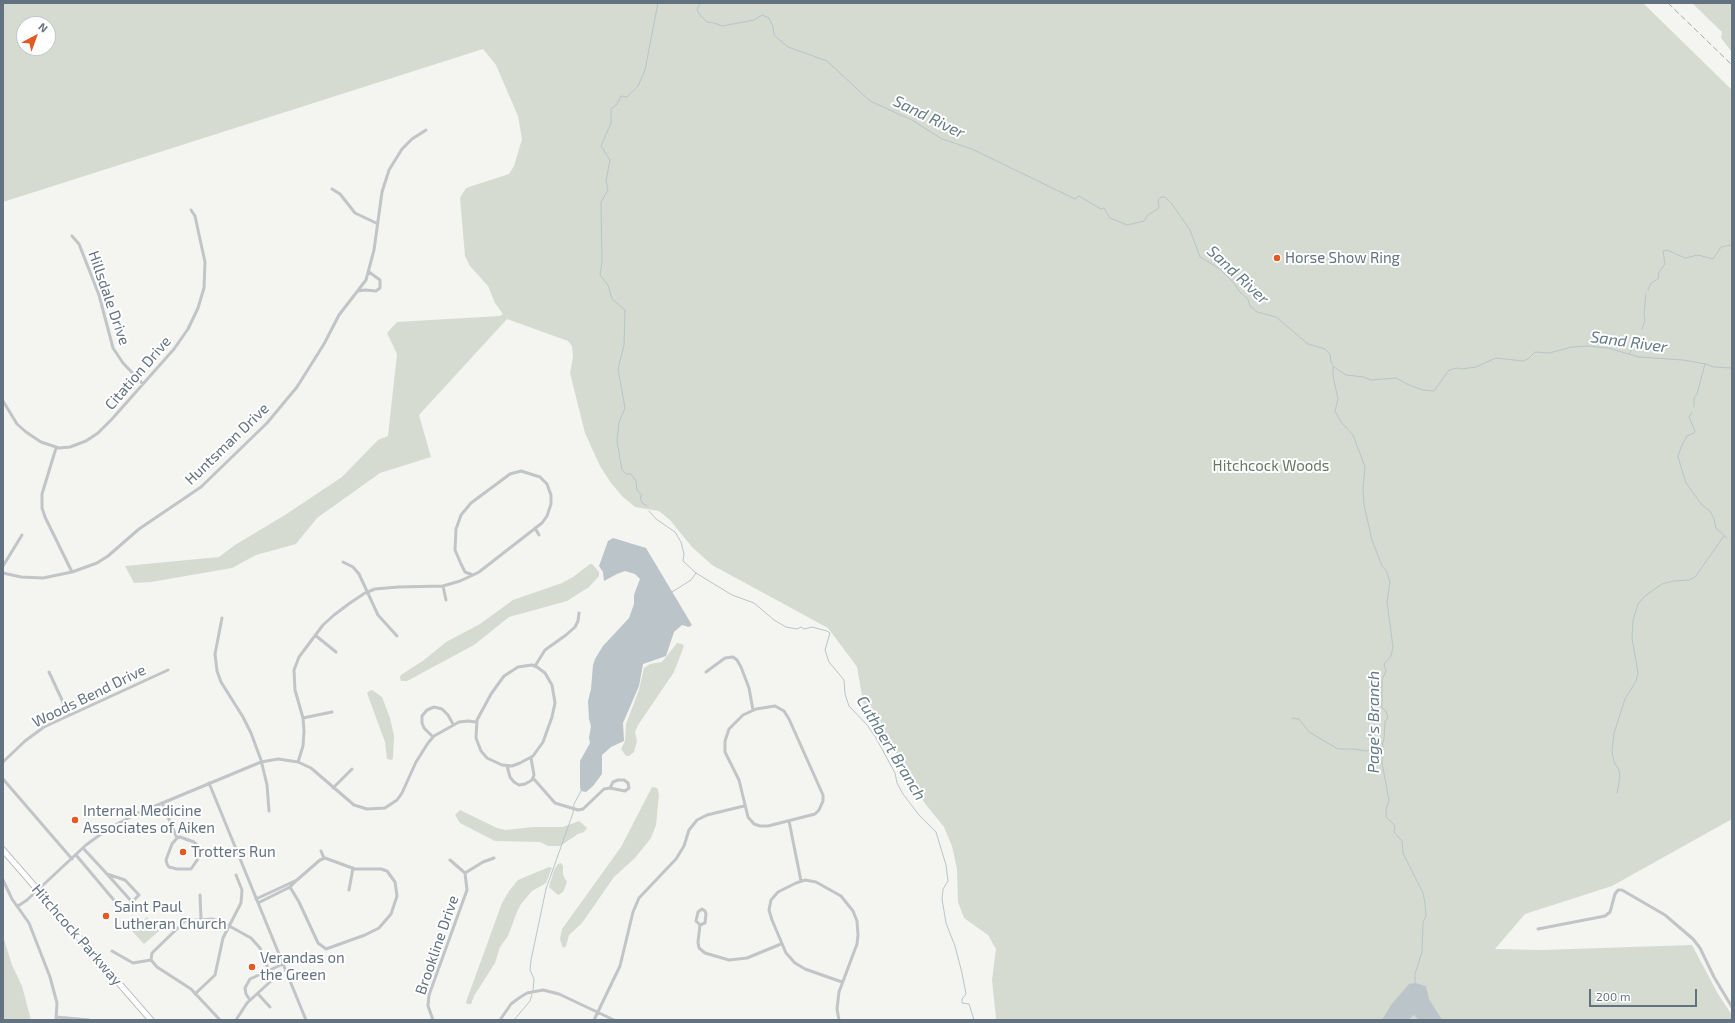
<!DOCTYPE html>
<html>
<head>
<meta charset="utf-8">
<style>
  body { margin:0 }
  #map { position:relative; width:1735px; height:1023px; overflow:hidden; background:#f4f4f0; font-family:"Exo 2",sans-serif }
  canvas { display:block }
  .frame { position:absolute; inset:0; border:4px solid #637281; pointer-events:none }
  .north { position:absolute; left:16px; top:16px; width:40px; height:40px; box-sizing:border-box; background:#fff; border:1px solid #c1c7cd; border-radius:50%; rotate:41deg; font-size:11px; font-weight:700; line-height:16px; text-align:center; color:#637281 }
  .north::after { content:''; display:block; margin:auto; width:14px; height:18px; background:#e25922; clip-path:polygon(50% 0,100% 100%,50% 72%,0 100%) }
  .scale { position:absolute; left:1589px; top:989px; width:108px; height:18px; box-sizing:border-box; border:2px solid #637281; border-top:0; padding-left:5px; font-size:12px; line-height:14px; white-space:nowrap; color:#637281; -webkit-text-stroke:3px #fff; paint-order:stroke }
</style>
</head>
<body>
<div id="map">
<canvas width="1735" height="1023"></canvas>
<div class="frame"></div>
<div class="north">N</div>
<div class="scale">200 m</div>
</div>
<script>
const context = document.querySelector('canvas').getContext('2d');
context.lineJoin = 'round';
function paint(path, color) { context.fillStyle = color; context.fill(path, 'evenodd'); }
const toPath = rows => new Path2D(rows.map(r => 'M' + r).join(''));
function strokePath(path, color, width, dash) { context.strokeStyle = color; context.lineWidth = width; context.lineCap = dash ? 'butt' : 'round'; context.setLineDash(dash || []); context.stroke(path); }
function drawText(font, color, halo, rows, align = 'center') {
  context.font = font + ' "Exo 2",sans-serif'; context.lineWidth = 4; context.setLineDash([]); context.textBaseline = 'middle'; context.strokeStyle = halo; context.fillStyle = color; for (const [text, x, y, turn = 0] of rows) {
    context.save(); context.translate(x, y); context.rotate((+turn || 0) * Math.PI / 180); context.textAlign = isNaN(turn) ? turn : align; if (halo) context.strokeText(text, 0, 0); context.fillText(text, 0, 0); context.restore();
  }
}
paint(toPath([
  [3,3,1643,3,1732,90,1732,819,1612,886,1525,914,1495,949,1541,950,1692,945,1718,994,1732,1015,1732,1020,995,1020,996,1018,992,980,996,949,988,935,964,918,958,902,957,869,952,846,944,827,927,806,909,781,892,744,864,707,857,667,852,660,828,628,712,565,692,547,670,520,659,511,635,507,622,496,611,483,600,466,585,433,570,373,573,357,572,346,568,341,507,319,419,415,431,457,380,473,317,518,296,544,256,555,232,568,151,582,134,583,125,566,219,557,235,545,285,515,342,477,378,440,388,436,397,354,387,333,397,322,500,316,503,314,495,303,488,286,470,266,465,256,460,198,466,188,509,174,514,166,522,139,518,116,496,65,483,49,3,202],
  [24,24,48,24,48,48,24,48],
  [1692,3,1732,3,1732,52,1721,38,1722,32],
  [590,564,592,564,599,572,599,576,589,587,567,601,509,617,474,645,407,681,401,681,400,677,401,675,424,660,446,642,480,624,513,600,562,583,573,577],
  [677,643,682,644,684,646,674,672,638,725,635,732,637,741,634,752,629,756,626,756,621,749,625,741,626,724,639,690,644,668,650,664,662,662],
  [372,690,382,697,390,718,394,736,393,758,392,760,387,759,385,742,367,693,369,691],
  [652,787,657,788,659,794,656,825,651,838,635,858,614,877,582,923,569,935,566,946,563,948,560,939,562,929,621,847],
  [460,810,497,828,505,830,533,827,563,827,579,821,587,828,584,832,578,834,560,846,548,846,540,842,495,841,460,823,455,815],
  [561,863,563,866,563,875,567,882,563,892,558,895,549,887,554,870,558,864],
  [549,867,552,868,546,883,532,891,521,904,517,912,508,936,500,947,495,963,474,996,471,1004,467,1004,466,1002,502,903,509,891,518,880],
  [147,917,159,931,144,944,132,931],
  [3,936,12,965,22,986,31,1020,4,1020,3,1019]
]), '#d5dbd1');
paint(toPath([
  [613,538,646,548,692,625,689,627,682,625,674,632,666,656,643,664,639,686,623,723,624,741,611,747,602,755,602,774,593,786,586,792,581,791,580,787,580,761,590,743,589,738,591,726,589,719,588,701,591,689,593,665,595,659,603,646,629,618,634,604,634,595,640,579,635,574,625,571,617,574,604,581,603,572,599,566,608,541],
  [1415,983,1426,986,1429,999,1442,1020,1419,1020,1414,1015,1408,1020,1382,1020,1391,1005,1409,984]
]), '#bac4c9');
strokePath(toPath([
  [700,3,697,10,700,15,707,22,714,23,722,26,754,20,762,15,769,18,773,27,774,35,788,47,827,61,870,101,912,120,942,139,972,149,1075,199,1079,196,1101,209,1104,208,1110,218,1127,225,1144,221,1148,215,1159,208,1158,200,1161,197,1165,197,1172,204,1190,230,1200,257,1220,269,1234,283,1239,291,1248,299,1250,306,1257,312,1276,317,1308,344,1325,349,1330,354,1331,362,1334,367,1346,375,1364,377,1371,380,1396,378,1409,385,1423,390,1434,391,1449,370,1457,368,1462,369,1476,367,1496,358,1523,361,1528,359,1535,352,1549,353,1572,347,1586,346,1608,348,1639,357,1683,360,1706,364,1714,367,1732,368],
  [1648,290,1651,283,1658,279,1659,272,1665,264,1663,251,1667,250,1685,258,1698,255,1713,259,1721,247,1731,245,1732,244],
  [1642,329,1645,320,1644,313,1646,294],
  [1629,354,1638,339],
  [1333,367,1333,376,1338,399,1335,411,1341,422,1353,435,1365,467,1363,489,1364,505,1372,540,1382,566,1386,570,1390,582,1387,602,1393,647,1391,656,1384,664,1386,671,1382,680,1382,708,1386,711,1388,718,1385,721,1384,739,1383,742,1382,763,1389,800,1386,810,1386,817,1395,826,1394,832,1402,841,1403,853,1423,893,1425,903,1426,916,1423,922,1422,952,1415,974,1415,984],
  [1694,407,1694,398,1697,394,1705,364],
  [1692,412,1689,417,1695,431,1694,433,1687,436,1682,445,1678,456,1681,467,1686,483,1702,505,1710,511,1714,519,1716,528,1727,538],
  [647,506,642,503,640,497,642,496,637,490,636,481,631,474,626,474,622,470,617,441,619,422,625,408,618,369,624,345,625,310,612,299,608,285,600,275,602,262,601,202,608,190,606,181,610,160,601,146,611,123,611,109,617,104,621,96,627,97,638,86,645,70,658,3],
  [649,511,656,519,675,532,681,542,684,554,683,561,696,573,732,595,754,603,774,620,786,627,797,629,801,627,804,629,812,627,827,631,830,633,825,650,829,662,844,680,845,694,849,706,868,726,876,738,895,773,897,783,903,794,919,815,936,832,946,865,948,881,943,889,942,899,946,923,955,946,962,973,966,994,962,999,962,1003,969,1004,974,1020],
  [1731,541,1732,542],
  [672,592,691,580,696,573],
  [1292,718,1299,719,1309,732,1338,749,1353,749,1367,751,1382,743],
  [1617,793,1620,777,1619,770,1614,762,1612,752,1614,733,1625,699,1636,681,1638,673,1632,638,1633,620,1638,604,1645,596,1662,584,1674,581,1689,580,1695,577,1724,536],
  [533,991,534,979,530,970,531,960,546,889,573,813,574,804,581,791],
  [514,1020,530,1001,532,994]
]), '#bac4c9', 1);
const primary = toPath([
  [3,850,151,1020]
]);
strokePath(primary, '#b4b8bc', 7);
strokePath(toPath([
  [332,189,340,194,355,213,376,223],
  [72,236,79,244,99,295,113,348,123,363,143,384],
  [358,291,365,290,376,291,380,288,380,280,369,272],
  [3,401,17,424,26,432,41,442,59,448,70,447,86,441,98,433,112,419,174,349,188,329,198,308,204,288,205,262,195,216,191,210],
  [56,448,42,494,42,508,45,517,72,572],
  [535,528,539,535],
  [343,562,353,567,359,574,378,615,397,636],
  [3,566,22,535],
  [3,573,21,577,43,578,72,572,97,563,108,556,139,529,201,487,267,423,297,387,324,344,339,315,366,280,374,250,382,192,389,170,402,149,412,139,426,130],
  [443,586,446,600],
  [222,618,215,654,217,671,221,682,243,717,251,733,261,760,267,785,269,811],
  [315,635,336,652],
  [532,665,537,667,545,673,552,685,555,703,552,717,543,742,533,756,520,763,512,766,502,765,487,758,481,751,476,738,477,720,491,694,504,676,518,667,532,665],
  [535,666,545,650,566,635,575,627,578,621,579,613],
  [49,672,69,715],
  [706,672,725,658,733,657,737,660,741,667,749,688,753,710],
  [775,706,784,711,789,719,823,795,823,801,819,810,815,814,768,826,760,826,754,824,748,817,739,780,725,752,725,741,729,729,743,715,756,709,775,706],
  [303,718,332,712],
  [433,737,424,728,422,723,422,716,427,710,434,707,442,709,448,715,453,724],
  [3,762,25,741,44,727,168,670],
  [298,762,303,746,304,731,303,718,295,690,294,670,299,657,323,625,334,615,350,603,365,593,375,589,398,587,443,586,460,581,473,575,479,572,542,523,547,516,551,504,551,495,547,484,540,477,521,471,510,474,471,503,461,515,456,529,455,550,461,564,465,572,473,575],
  [507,766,510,777,514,782,519,785,525,784,532,780,534,775,531,758],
  [533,778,555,803,578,810,583,809,604,789,610,788],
  [3,779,72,859],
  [618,780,624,780,628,783,629,788,625,791,610,788,613,782,618,780],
  [209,783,306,1020],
  [333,788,352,769],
  [162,803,177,838],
  [789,821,801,881],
  [180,837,194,842,202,850,202,853,191,869,177,869,169,867,167,864,166,860,172,844,177,838,180,837],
  [321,851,324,858],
  [76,855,118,905,127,907,139,895,125,880,107,874,83,848],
  [465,873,483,862,494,858],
  [107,874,132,902],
  [3,880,12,899,29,923,50,977,57,1003,56,1020],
  [349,890,353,868],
  [200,895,201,919],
  [256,899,297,880,320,860,325,858,355,869,381,869,387,871,395,882,397,896,391,914,379,928,365,935,326,949,318,943,299,902,290,887],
  [258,903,290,887,296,881],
  [18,906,27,900,86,845,108,829,136,814,261,762,278,759,298,762,311,768,354,805,367,809,385,808,397,800,402,793,416,762,428,743,434,736,459,722,468,721,476,722],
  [700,925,696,921,698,912,702,909,705,911,706,914,705,923,700,925,698,942,699,948,705,953,729,960,747,958,781,944],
  [1538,929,1605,916,1610,912,1615,894,1618,890,1622,890,1665,915,1693,939,1700,948,1714,977,1732,1007],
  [112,951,133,963,151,960],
  [195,994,215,975,223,938,241,903,242,890,236,875],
  [258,994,270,1007],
  [250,1000,246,994,245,988,250,979,283,964],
  [56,1017,89,1020],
  [220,1020,191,989,157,967,151,960,152,953,185,921,212,919,222,922,251,938,260,948,269,971,271,981,247,1003,236,1020],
  [433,1020,428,1006,429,995,467,890,465,873,450,860],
  [500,1020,511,1004,519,998,527,993,543,990,559,994,614,1020],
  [594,1020,620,966,633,912,639,898,676,859,684,846,689,830,697,820,707,815,744,806],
  [839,1020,837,1009,839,992,857,944,858,935,857,921,853,911,841,896,816,882,805,880,796,883,778,892,771,900,769,910,772,920,786,953,795,963,805,969,842,982]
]), '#c1c5c8', 3);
strokePath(primary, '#fff', 5);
strokePath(toPath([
  [1668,3,1732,65]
]), '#a2a7ad', 1, [6, 3]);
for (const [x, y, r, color] of [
  [1277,258,4,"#e25922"],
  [75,820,4,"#e25922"],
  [183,852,4,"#e25922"],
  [106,916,4,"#e25922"],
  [252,967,4,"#e25922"]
]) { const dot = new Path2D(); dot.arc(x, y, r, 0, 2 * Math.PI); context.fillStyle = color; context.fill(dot); strokePath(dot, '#fff', 1.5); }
drawText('15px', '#637281', '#fff', [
  ["Horse Show Ring",1285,258],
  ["Internal Medicine",83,811],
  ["Associates of Aiken",83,828],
  ["Trotters Run",191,852],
  ["Saint Paul",114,907],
  ["Lutheran Church",114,924],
  ["Verandas on",260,958],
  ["the Green",260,975]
], 'left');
drawText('15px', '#637281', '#fff', [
  ["Hillsdale Drive",109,298,71],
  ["Citation Drive",138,373,-49],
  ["Huntsman Drive",227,444,-44],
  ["Woods Bend Drive",89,696,-26],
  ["Hitchcock Parkway",77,935,49],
  ["Brookline Drive",437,945,-71]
]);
drawText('15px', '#657962', '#fff', [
  ["Hitchcock Woods",1271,466]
]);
drawText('italic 16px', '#637a85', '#fff', [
  ["Sand River",929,117,26],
  ["Sand River",1238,275,43],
  ["Sand River",1629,342,8],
  ["Page's Branch",1374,722,-90],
  ["Cuthbert Branch",891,748,59]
]);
</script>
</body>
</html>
